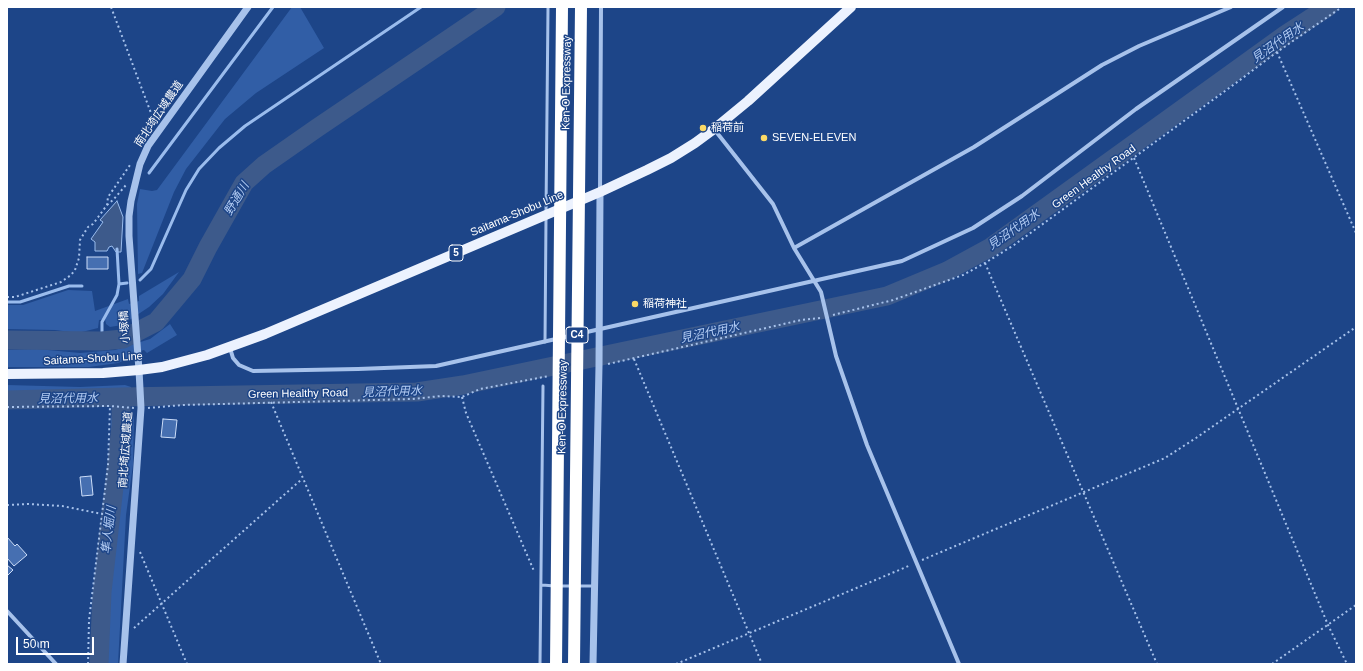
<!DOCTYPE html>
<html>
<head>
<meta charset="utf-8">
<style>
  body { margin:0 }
  #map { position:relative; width:1363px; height:671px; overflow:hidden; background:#1d4588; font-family:Arial,sans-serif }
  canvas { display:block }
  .frame { position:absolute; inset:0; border:8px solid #fff; pointer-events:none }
  .scale { position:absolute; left:16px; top:637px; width:78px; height:18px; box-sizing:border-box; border:2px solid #fff; border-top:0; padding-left:5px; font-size:12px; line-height:14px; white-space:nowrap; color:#fff; -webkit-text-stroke:3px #1d4588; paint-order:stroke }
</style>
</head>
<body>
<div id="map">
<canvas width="1363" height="671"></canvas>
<div class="frame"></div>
<div class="scale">50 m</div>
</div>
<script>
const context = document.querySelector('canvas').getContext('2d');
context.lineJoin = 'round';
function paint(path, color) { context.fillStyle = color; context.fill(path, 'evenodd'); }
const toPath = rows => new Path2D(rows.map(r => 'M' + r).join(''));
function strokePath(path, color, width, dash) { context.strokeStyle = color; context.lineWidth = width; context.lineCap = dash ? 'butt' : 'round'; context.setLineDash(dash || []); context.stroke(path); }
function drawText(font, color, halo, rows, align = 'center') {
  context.font = font + ' Arial,"Noto Sans JP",sans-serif'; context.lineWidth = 3; context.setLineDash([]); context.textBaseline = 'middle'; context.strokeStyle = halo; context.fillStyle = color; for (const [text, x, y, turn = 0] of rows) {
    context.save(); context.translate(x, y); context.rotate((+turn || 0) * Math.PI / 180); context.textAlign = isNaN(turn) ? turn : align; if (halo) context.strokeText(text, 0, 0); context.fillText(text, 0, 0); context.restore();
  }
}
paint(toPath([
  [292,7,300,7,324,48,256,93,225,119,186,169,174,192,142,273,138,274,137,204,140,189,152,191,157,190],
  [179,272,163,294,149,307,122,325,110,327,106,324,105,319,99,320,98,328,78,333,55,330,7,329,7,305,23,305,68,290,92,291,95,311,128,299,129,304,139,301,139,296],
  [170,324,177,335,147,353,144,350,131,354,128,359,118,363,89,367,7,367,7,350,37,349,80,353,115,350,150,339],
  [7,385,80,387,125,385,131,387,133,392,7,394],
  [113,411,128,411,134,417,133,465,126,515,118,664,103,664,105,592,122,454,123,419,119,415,117,418,114,461,99,594,96,664,90,664,93,614,111,459,111,419]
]), '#315ea6');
const water = toPath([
  [117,201,123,217,121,252,116,252,112,246,109,247,107,251,95,251,95,242,91,239,103,222,100,220,117,201]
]);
paint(water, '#3d5a8b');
strokePath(water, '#9abced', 1);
strokePath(toPath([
  [149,173,273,7],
  [140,280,151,269,186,190,199,169,219,148,245,126,421,7],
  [119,284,127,283],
  [7,302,20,302,69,286,82,286],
  [102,341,102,322,117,295,119,284,117,249]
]), '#9abced', 3);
strokePath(toPath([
  [7,340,102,341,123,339,156,322,192,279,208,247,244,183,264,165,317,128,496,7],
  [7,400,121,397,417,392,463,385,887,296,947,271,991,247,1285,35,1328,7],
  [99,664,102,592,121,426,121,397]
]), '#3d5a8b', 19);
const building = toPath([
  [87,257,108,257,108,269,87,269,87,257],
  [163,419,177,420,175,438,161,437,163,419],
  [91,476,93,495,82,496,80,477,91,476],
  [7,537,15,546,17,544,27,555,14,566,7,558,7,537],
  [7,565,13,570,7,576,7,565]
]);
paint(building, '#466fb1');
strokePath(building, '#ccddf8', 1);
strokePath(toPath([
  [111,7,154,121],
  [1277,52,1356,233],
  [146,133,154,120],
  [1134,158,1328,625,1347,664],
  [107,205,113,200,126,185],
  [985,263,1157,664],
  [7,297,15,297,61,282,71,275,75,270,79,258,80,240,88,227,93,224,107,205,108,197,130,165],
  [833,315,893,300,963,275,985,263,1014,245,1236,83,1277,52,1342,7],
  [634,359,762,664],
  [608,364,801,320,820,318],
  [462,397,466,413,534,571],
  [271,402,381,664],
  [7,407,110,406,134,408],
  [148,408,183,405,412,399,441,396,462,397,480,389,549,376],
  [7,505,28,504,62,506,102,514],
  [140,552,187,664],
  [922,560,1165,458,1196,438,1356,327],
  [134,628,302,479],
  [88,664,89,620,108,465,110,406],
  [676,664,911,565],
  [1272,664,1356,605]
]), '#a7c2eb', 2, [2, 3]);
strokePath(toPath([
  [546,212,548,8],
  [545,342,546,218],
  [542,585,555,586],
  [560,586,573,586],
  [578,586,595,586],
  [540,664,543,386]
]), '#a7c2eb', 3);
strokePath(toPath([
  [714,129,773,204,794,248,821,292,836,356,867,445,959,664],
  [600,192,601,7],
  [794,248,974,147,1102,65,1139,46,1231,7],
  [230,348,233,358,239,365,253,371,358,369,436,366,902,261,973,228,1022,196,1136,109,1283,7],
  [7,611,56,664]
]), '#a7c2eb', 4);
strokePath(toPath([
  [123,664,141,408,139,370,129,236,129,216,131,201,140,164,148,146,248,7],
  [593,664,599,366,600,192]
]), '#a7c2eb', 7);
strokePath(toPath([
  [7,374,103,373,139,370,162,367,207,355,265,334,600,192,647,170,671,158,695,143,714,129,748,101,851,7]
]), '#ecf2fe', 10);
strokePath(toPath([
  [556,664,562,7],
  [574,664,581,7]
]), '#fff', 12);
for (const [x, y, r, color] of [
  [703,128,4,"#fbd966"],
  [764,138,4,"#fbd966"],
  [635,304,4,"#fbd966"]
]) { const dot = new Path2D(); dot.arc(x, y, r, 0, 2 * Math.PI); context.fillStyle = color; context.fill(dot); strokePath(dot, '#1d4588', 1.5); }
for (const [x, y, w] of [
  [456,253,14],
  [577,335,22]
]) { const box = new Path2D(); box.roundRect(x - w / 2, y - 8, w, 16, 3); context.fillStyle = '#1d4588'; context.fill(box); strokePath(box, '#fff', 1); }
drawText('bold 10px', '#fff', null, [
  ["5",456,253],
  ["C4",577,335]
]);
drawText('11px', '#fff', '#1d4588', [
  ["Ken-O Expressway",567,83,-89],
  ["南北埼広域農道",159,114,-56],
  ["Green Healthy Road",1094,177,-36],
  ["Saitama-Shobu Line",517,214,-23],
  ["小塚橋",125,327,-94],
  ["Saitama-Shobu Line",93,359,-3],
  ["Green Healthy Road",298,394,-1],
  ["Ken-O Expressway",563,407,-89],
  ["南北埼広域農道",126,450,-86]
]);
drawText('11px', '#fff', '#1d4588', [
  ["稲荷前",711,128],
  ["SEVEN‐ELEVEN",772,138],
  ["稲荷神社",643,304]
], 'left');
drawText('italic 12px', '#b3ccf3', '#1d4588', [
  ["見沼代用水",1278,43,-35],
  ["野通川",237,199,-59],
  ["見沼代用水",1014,230,-35],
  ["見沼代用水",710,333,-12],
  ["見沼代用水",392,392,-2],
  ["見沼代用水",68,399,-1],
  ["隼人堀川",109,530,-83]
]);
</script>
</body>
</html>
